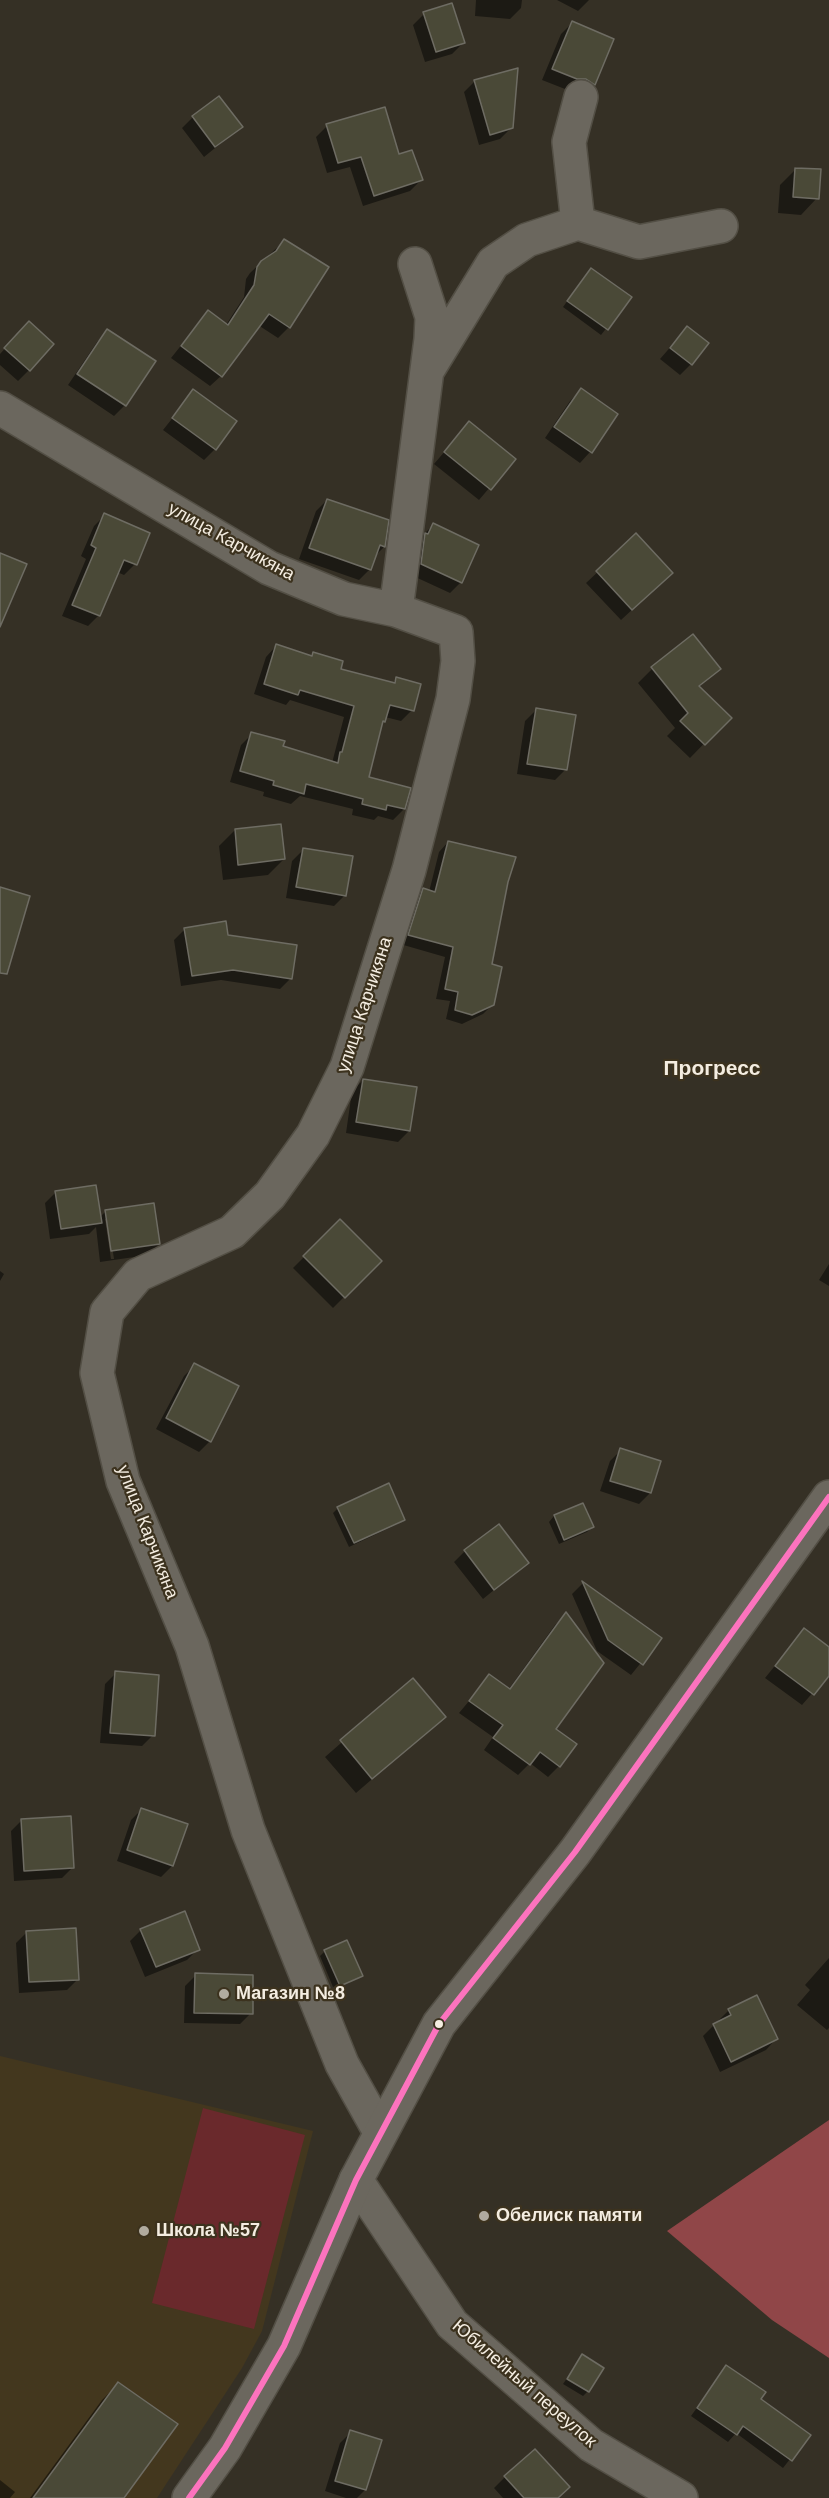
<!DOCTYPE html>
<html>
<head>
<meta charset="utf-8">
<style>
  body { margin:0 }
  canvas { display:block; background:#353025 }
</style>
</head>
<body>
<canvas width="829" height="2498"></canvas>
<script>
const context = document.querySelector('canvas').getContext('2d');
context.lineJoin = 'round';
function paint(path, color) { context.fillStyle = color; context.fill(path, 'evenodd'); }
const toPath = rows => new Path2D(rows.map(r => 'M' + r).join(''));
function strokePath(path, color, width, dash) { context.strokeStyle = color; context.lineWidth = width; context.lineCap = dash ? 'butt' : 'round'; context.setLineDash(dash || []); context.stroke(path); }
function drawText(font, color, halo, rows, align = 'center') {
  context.font = font + ' Arial,sans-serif'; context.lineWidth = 4.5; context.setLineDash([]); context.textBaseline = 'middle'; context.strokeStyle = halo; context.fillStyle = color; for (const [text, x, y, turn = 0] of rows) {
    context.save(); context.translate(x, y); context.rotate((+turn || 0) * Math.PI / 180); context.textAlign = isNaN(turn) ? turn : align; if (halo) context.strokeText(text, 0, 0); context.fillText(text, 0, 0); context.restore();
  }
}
paint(toPath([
  [0,2056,313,2131,262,2331,242,2368,157,2498,0,2498]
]), '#43371e');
paint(toPath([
  [203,2108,305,2135,254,2329,152,2303]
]), '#6a292c');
paint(toPath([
  [829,2120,829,2358,772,2320,667,2231]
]), '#904648');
paint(toPath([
  [476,0,522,0,521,8,510,19,475,16],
  [557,0,589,0,578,11],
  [424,14,463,43,452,54,425,62,413,25],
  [572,23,594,84,583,95,575,89,565,89,542,80,561,34],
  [475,81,511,128,500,139,479,145,464,92],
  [193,117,241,127,204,157,182,128],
  [327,126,398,156,421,180,410,191,363,206,350,167,327,173,316,137],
  [796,169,817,198,801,215,778,213,780,185],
  [285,240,289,327,278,338,258,325,221,376,210,386,171,358,208,312,226,325,244,297,246,279,250,273],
  [586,275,630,298,601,335,563,307],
  [687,328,691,364,680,375,660,359],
  [108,331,125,405,114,416,68,385,97,342],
  [18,334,29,370,18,381,0,365,0,354],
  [581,390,590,452,580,463,545,438,570,401],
  [194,391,215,449,204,460,163,430],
  [469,423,514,459,479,500,434,464],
  [327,500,384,547,375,556,370,569,359,580,299,559,316,511],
  [105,515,135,564,124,575,117,572,99,615,88,626,62,616,86,559,81,556,94,526],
  [433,525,461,582,450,593,411,575,422,536],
  [636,536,660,584,621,620,586,583],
  [276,646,310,657,313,653,339,670,392,684,397,679,412,710,401,721,385,717,380,724,367,778,404,809,393,820,378,816,374,820,352,815,353,809,300,796,291,804,263,796,264,792,230,782,241,745,252,734,281,747,332,763,344,717,290,700,286,705,254,694,266,657],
  [719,668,698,688,729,718,690,758,667,736,675,728,638,683,652,669],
  [536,710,566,769,555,780,517,774,525,721],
  [235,830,284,859,268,875,223,880,219,846],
  [448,842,507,882,490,966,492,1005,483,1014,462,1024,446,1019,450,1001,436,999,445,957,400,944,414,899,423,890,429,892,439,852],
  [303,850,345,895,334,906,286,898,292,861],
  [185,929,227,936,291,978,280,989,221,980,181,986,174,940],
  [363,1080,409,1131,398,1142,346,1133,352,1091],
  [56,1192,99,1218,106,1211,159,1244,148,1255,100,1262,96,1227,89,1234,50,1239,45,1203],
  [105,1219,108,1219,114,1259,111,1259],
  [340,1221,380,1261,333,1308,293,1268],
  [829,1264,829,1286,819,1280],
  [0,1271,4,1274,0,1281],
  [195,1365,210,1441,199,1452,156,1429,184,1376],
  [621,1450,650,1493,639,1504,600,1491,610,1461],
  [582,1504,592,1527,587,1532,559,1544,549,1522,554,1516],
  [338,1508,404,1519,398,1524,349,1547,333,1513],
  [465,1551,527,1563,483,1599,454,1562],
  [583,1583,660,1639,631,1675,597,1651,572,1594],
  [566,1615,554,1729,559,1766,548,1777,530,1763,518,1775,484,1750,493,1737,459,1713,490,1676,508,1690,555,1625],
  [804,1630,829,1649,829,1674,802,1705,765,1678],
  [116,1673,153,1735,142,1746,100,1743,105,1684],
  [413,1680,444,1717,356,1793,325,1757],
  [142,1809,186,1825,172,1866,161,1877,117,1861,131,1820],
  [22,1820,73,1867,62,1878,14,1881,11,1831],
  [141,1930,198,1949,187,1960,145,1977,130,1941],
  [27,1932,78,1979,67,1990,19,1993,16,1943],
  [325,1951,361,1975,357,1979,357,1977,333,1987,320,1956],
  [829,1958,829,2028,827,2030,797,2005,810,1990,805,1985],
  [196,1975,251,2013,240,2024,184,2023,185,1986],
  [729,2010,776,2039,766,2050,720,2072,703,2036],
  [582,2356,588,2391,583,2396,563,2384],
  [726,2367,759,2400,809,2435,783,2468,736,2433,728,2442,691,2416],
  [118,2384,122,2498,30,2498,102,2400],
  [351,2432,365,2490,357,2498,346,2498,325,2491,340,2443],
  [505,2477,557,2498,503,2498,494,2488],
  [0,2480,15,2492,10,2498,0,2498]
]), '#0007');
const building = toPath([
  [452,3,465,43,436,52,423,12,452,3],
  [572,21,614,39,595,85,586,79,577,79,552,69,572,21],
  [518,68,513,128,490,135,474,80,518,68],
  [219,96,243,127,215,147,192,116,219,96],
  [385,107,399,154,412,150,423,180,374,196,361,157,338,163,326,124,385,107],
  [795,168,821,169,819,199,793,197,795,168],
  [284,239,329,267,290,328,269,314,222,377,181,346,208,310,228,325,254,285,257,267,261,261,276,251,284,239],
  [591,268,632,297,608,330,567,301,591,268],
  [29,321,54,344,30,371,4,348,29,321],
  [687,326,709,343,692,365,670,348,687,326],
  [107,329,156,361,126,406,77,374,107,329],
  [581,388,618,414,592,453,554,427,581,388],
  [193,389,237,421,216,450,172,418,193,389],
  [469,421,516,459,491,490,444,452,469,421],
  [327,499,389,520,385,547,380,545,371,570,309,548,327,499],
  [104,513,150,533,137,565,124,560,100,616,72,605,96,548,91,545,104,513],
  [433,523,479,545,462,583,421,564,425,533,428,534,433,523],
  [636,533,673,573,632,610,596,571,636,533],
  [0,553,27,564,0,627,0,553],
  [693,634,721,669,699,686,732,718,705,745,680,721,688,713,651,667,693,634],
  [276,644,312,656,313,652,343,661,341,669,395,683,396,677,421,684,414,711,390,705,385,722,383,721,369,777,411,788,405,809,387,805,386,810,362,804,363,799,306,784,304,794,273,785,274,781,240,771,251,732,285,741,283,746,338,763,340,752,342,752,354,706,300,690,298,695,264,684,276,644],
  [536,708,576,715,567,770,527,764,536,708],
  [281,824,285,859,238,865,235,829,281,824],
  [448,841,516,857,508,882,492,964,502,967,494,1005,472,1015,455,1010,458,992,445,989,453,947,408,935,423,888,435,892,448,841],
  [303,848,353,856,346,896,296,887,303,848],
  [0,887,30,896,7,974,0,973,0,887],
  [226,921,228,935,297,945,292,979,233,970,192,976,184,928,226,921],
  [363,1079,417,1087,410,1131,356,1122,363,1079],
  [96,1185,102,1223,61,1229,55,1191,96,1185],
  [154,1203,160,1244,111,1251,105,1210,154,1203],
  [340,1219,382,1261,345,1298,303,1256,340,1219],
  [194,1363,239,1386,211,1442,166,1418,194,1363],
  [620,1448,661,1461,651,1493,610,1481,620,1448],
  [389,1483,405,1520,354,1543,337,1507,389,1483],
  [583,1503,594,1527,564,1540,554,1515,583,1503],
  [499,1524,529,1563,494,1590,464,1550,499,1524],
  [582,1581,662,1638,643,1665,608,1640,582,1581],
  [566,1612,604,1663,556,1729,577,1744,560,1767,540,1752,530,1765,493,1738,503,1725,469,1701,489,1674,510,1689,566,1612],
  [804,1628,829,1647,829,1676,814,1695,775,1666,804,1628],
  [115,1671,159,1675,155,1736,110,1733,115,1671],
  [413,1678,446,1717,372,1779,340,1740,413,1678],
  [141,1808,188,1824,173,1866,127,1850,141,1808],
  [71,1816,74,1868,24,1871,21,1819,71,1816],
  [185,1911,200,1950,156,1967,140,1929,185,1911],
  [76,1928,79,1980,29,1982,26,1931,76,1928],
  [347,1940,363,1976,340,1986,324,1950,347,1940],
  [195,1973,253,1975,253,2014,194,2013,195,1973],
  [757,1995,778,2039,731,2062,713,2024,731,2015,728,2009,757,1995],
  [582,2354,604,2368,589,2392,567,2379,582,2354],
  [726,2365,766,2392,761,2399,811,2435,792,2461,743,2426,737,2435,697,2408,726,2365],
  [118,2382,178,2424,124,2498,33,2498,118,2382],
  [350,2430,382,2440,366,2490,335,2481,350,2430],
  [535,2449,570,2487,558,2498,524,2498,504,2476,535,2449]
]);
paint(building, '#4a4937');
strokePath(building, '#6e6c63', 1.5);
const minor = toPath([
  [578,223,569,142,581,97],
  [427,371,493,263,527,240,578,223,639,242,721,226],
  [0,408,269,568,344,599,396,610,456,632,458,661,453,699,409,870,347,1067,313,1135,270,1195,232,1232,138,1275,107,1312,97,1373,123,1481,192,1646,248,1830,342,2064,380,2132],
  [396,610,431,339,432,317,415,264],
  [356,2180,452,2324,591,2445,681,2498]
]);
const tertiary = toPath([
  [189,2498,225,2448,284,2346,356,2180,439,2024,575,1852,829,1497]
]);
strokePath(minor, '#534f45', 36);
strokePath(tertiary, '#534f45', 36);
strokePath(minor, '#6b675e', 33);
strokePath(tertiary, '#6b675e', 33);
strokePath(toPath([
  [189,2498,225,2448,284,2346,356,2180,439,2024,575,1852,829,1497]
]), '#fc73be', 6);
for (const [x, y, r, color] of [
  [224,1994,6,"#b1ab9f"],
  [439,2024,5,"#f4ede1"],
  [484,2216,6,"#b1ab9f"],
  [144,2231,6,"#b1ab9f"]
]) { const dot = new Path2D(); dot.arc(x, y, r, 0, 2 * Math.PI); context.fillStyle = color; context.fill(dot); strokePath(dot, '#3c321e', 2); }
drawText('18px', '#f4ede1', '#3c321e', [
  ["улица Карчикяна",231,542,29],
  ["улица Карчикяна",365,1005,-72],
  ["улица Карчикяна",147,1532,69],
  ["Юбилейный переулок",524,2384,41]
]);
drawText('bold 18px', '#f4ede1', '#3c321e', [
  ["Магазин №8",236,1994],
  ["Обелиск памяти",496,2216],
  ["Школа №57",156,2231]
], 'left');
drawText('bold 21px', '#f4ede1', '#3c321e', [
  ["Прогресс",712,1069]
]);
</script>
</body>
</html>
